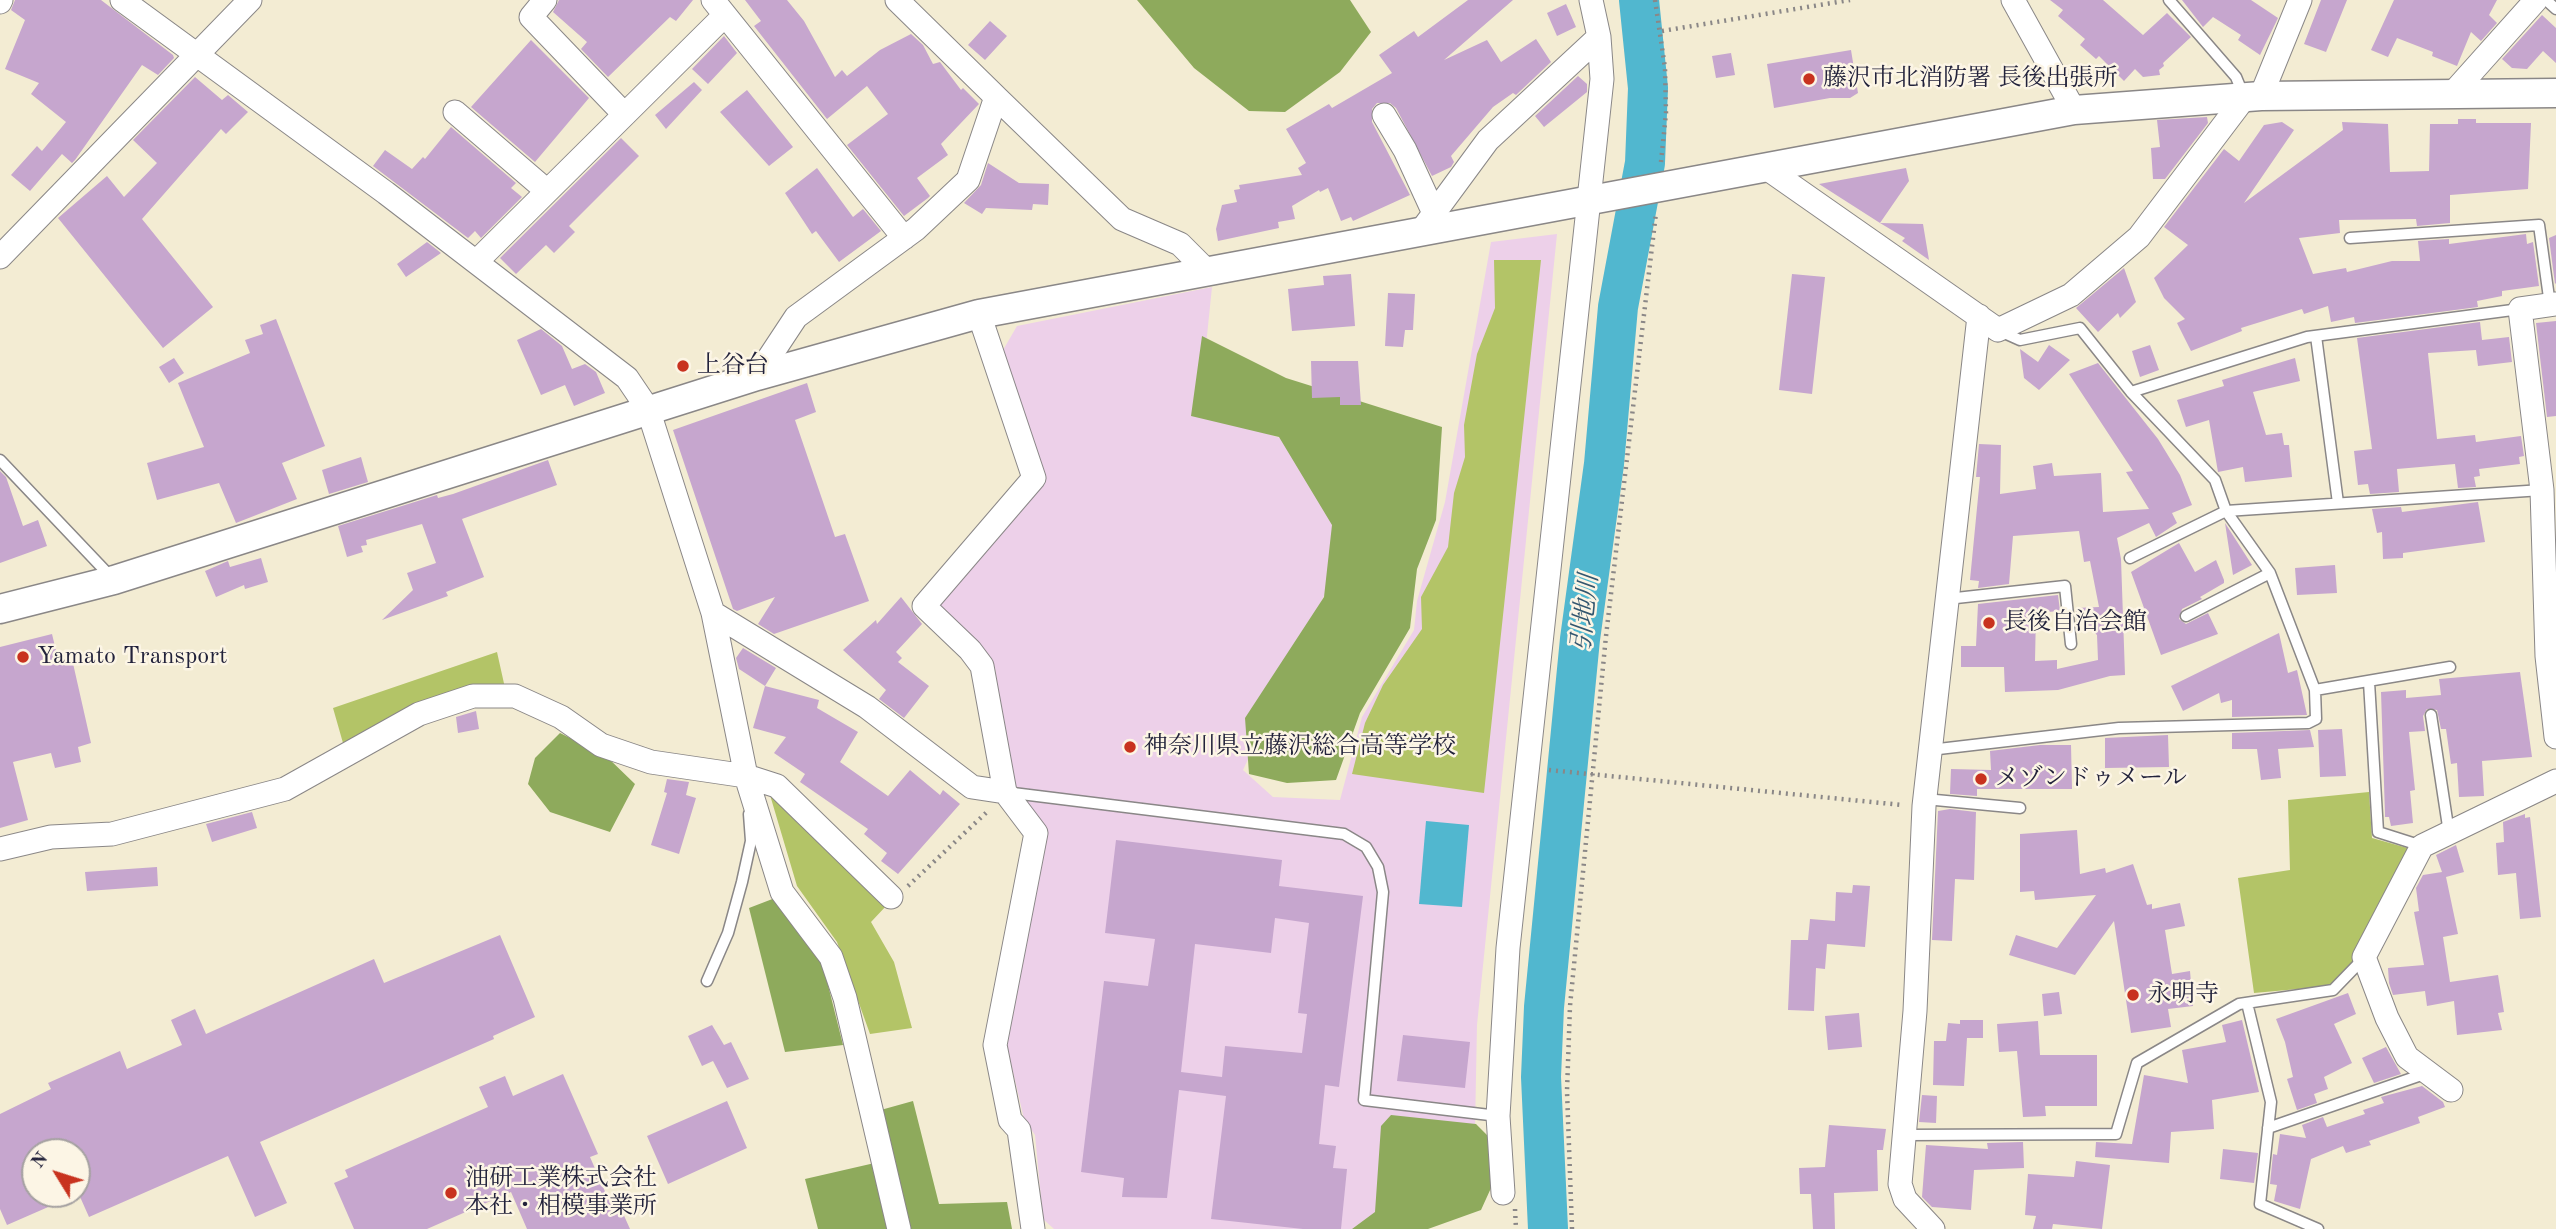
<!DOCTYPE html>
<html>
<head>
<meta charset="utf-8">
<style>
  body { margin:0 }
  #map { position:relative; width:2556px; height:1229px; overflow:hidden; background:#f3ecd3; font-family:"Old Standard TT",serif }
  canvas { display:block }
  .north { position:absolute; left:21px; top:1138px; width:70px; height:70px; box-sizing:border-box; background:#fcf5e5; border:2px solid #a5a1a1; border-radius:50%; rotate:308deg; font-size:19px; font-weight:700; line-height:28px; text-align:center; color:#22223b }
  .north::after { content:''; display:block; margin:auto; width:24px; height:32px; background:#c8321e; clip-path:polygon(50% 0,100% 100%,50% 72%,0 100%) }
</style>
</head>
<body>
<div id="map">
<canvas width="2556" height="1229"></canvas>
<div class="north">N</div>
</div>
<script>
const context = document.querySelector('canvas').getContext('2d');
context.lineJoin = 'round';
function paint(path, color) { context.fillStyle = color; context.fill(path, 'evenodd'); }
const toPath = rows => new Path2D(rows.map(r => 'M' + r).join(''));
function strokePath(path, color, width, dash) { context.strokeStyle = color; context.lineWidth = width; context.lineCap = dash ? 'butt' : 'round'; context.setLineDash(dash || []); context.stroke(path); }
function drawText(font, color, halo, rows, align = 'center') {
  context.font = font + ' "Old Standard TT","Noto Serif JP",serif'; context.lineWidth = 5; context.setLineDash([]); context.textBaseline = 'middle'; context.strokeStyle = halo; context.fillStyle = color; for (const [text, x, y, turn = 0] of rows) {
    context.save(); context.translate(x, y); context.rotate((+turn || 0) * Math.PI / 180); context.textAlign = isNaN(turn) ? turn : align; if (halo) context.strokeText(text, 0, 0); context.fillText(text, 0, 0); context.restore();
  }
}
paint(toPath([
  [1557,234,1477,1025,1474,1180,1367,1229,1054,1229,1043,1219,1035,1135,1024,1119,1007,1046,1048,833,1028,816,1011,780,995,668,938,606,1039,481,999,357,1017,326,1212,287,1201,394,1207,414,1320,451,1363,512,1243,770,1273,797,1340,800,1362,717,1414,630,1417,601,1445,502,1491,242]
]), '#edd0e9');
paint(toPath([
  [1494,260,1541,260,1484,793,1352,774,1365,723,1383,685,1422,629,1421,597,1448,547,1454,493,1465,457,1464,425,1477,354,1495,308],
  [497,652,505,688,345,750,333,708],
  [2369,792,2372,838,2411,849,2359,956,2331,986,2254,993,2238,878,2290,870,2288,800],
  [770,795,887,905,871,922,894,962,912,1028,870,1034,837,942,797,886]
]), '#b3c467');
paint(toPath([
  [1137,0,1350,0,1371,32,1340,72,1285,112,1249,111,1194,68],
  [1202,336,1286,378,1442,427,1436,520,1417,569,1410,628,1360,713,1336,780,1287,783,1249,774,1245,718,1324,597,1332,525,1279,437,1191,416],
  [560,733,606,756,635,784,610,832,550,812,528,784,535,758],
  [775,898,822,961,843,1045,785,1052,749,908],
  [913,1101,939,1204,1007,1202,1012,1229,818,1229,805,1179,879,1162,870,1113],
  [1391,1115,1476,1124,1489,1137,1491,1188,1481,1210,1428,1229,1352,1229,1375,1212,1381,1126]
]), '#8eaa5c');
paint(toPath([
  [1426,821,1469,825,1462,907,1419,904]
]), '#51b7cf');
strokePath(toPath([
  [1548,1229,1541,1077,1544,1007,1580,639,1604,464,1618,307,1645,163,1648,88,1639,0]
]), '#51b7cf', 40);
paint(toPath([
  [15,0,101,0,173,55,174,58,158,75,142,65,75,160,72,163,62,154,30,191,11,175,37,146,42,151,66,122,31,94,39,83,5,69,25,20,11,10],
  [559,0,693,0,676,21,670,17,608,77,581,49,587,42,553,12],
  [745,0,787,0,804,21,835,77,842,70,847,76,880,50,911,34,923,45,933,64,940,62,961,90,963,88,979,104,941,144,948,155,917,178,930,196,928,198,904,216,847,145,888,114,867,86,827,119,754,26,761,21],
  [1468,0,1513,0,1444,60,1487,40,1501,62,1536,39,1551,62,1516,95,1513,93,1493,107,1451,156,1454,162,1451,167,1432,176,1396,108,1390,103,1377,103,1372,109,1372,122,1410,195,1353,221,1351,217,1341,221,1328,188,1320,192,1319,190,1292,206,1295,219,1278,222,1279,228,1218,241,1216,229,1222,205,1237,202,1234,190,1240,189,1239,185,1302,175,1298,168,1306,163,1286,129,1329,104,1332,108,1392,73,1379,55,1414,31,1418,37],
  [2050,0,2103,0,2143,35,2167,13,2191,37,2163,63,2164,66,2159,70,2160,75,2143,77,2135,69,2124,81,2099,56,2096,59,2080,45,2085,39,2058,16,2063,10],
  [2182,0,2251,0,2278,18,2260,55,2238,40,2241,35,2213,17,2203,27],
  [2321,0,2347,0,2326,52,2304,44],
  [2394,0,2497,0,2489,15,2497,23,2481,41,2471,32,2457,66,2432,56,2433,52,2397,38,2388,57,2371,50],
  [1566,4,1576,27,1557,36,1547,13],
  [2542,15,2556,28,2556,63,2543,51,2527,69,2512,68,2502,59],
  [990,21,1007,36,985,60,968,45],
  [724,36,737,53,708,84,692,69],
  [531,40,589,98,535,162,471,107],
  [1851,50,1858,93,1850,98,1830,98,1774,108,1767,64],
  [1731,53,1735,75,1716,78,1712,56],
  [1578,76,1587,84,1587,92,1544,127,1535,116],
  [195,77,222,100,228,95,248,112,226,134,221,129,142,219,213,307,163,348,58,218,107,176,124,197,157,163,133,140],
  [694,82,702,90,666,129,655,115],
  [747,90,793,147,769,166,720,112],
  [2207,117,2208,123,2165,179,2153,179,2151,148,2160,147,2157,120],
  [2458,119,2476,119,2476,123,2531,123,2528,189,2450,195,2450,223,2417,226,2416,219,2339,220,2340,233,2299,238,2313,274,2346,268,2347,272,2392,261,2420,261,2418,241,2449,239,2449,244,2526,234,2527,244,2533,242,2539,286,2502,291,2502,296,2477,301,2478,307,2355,323,2354,317,2331,322,2328,306,2304,314,2302,309,2241,328,2242,331,2191,351,2177,323,2185,319,2164,298,2154,278,2188,245,2164,227,2224,149,2239,161,2264,125,2282,122,2294,130,2244,203,2343,130,2342,122,2388,124,2390,172,2429,171,2430,124,2458,124],
  [451,127,516,183,511,188,522,197,481,238,475,231,468,238,373,166,385,150,412,169,423,157,425,159],
  [621,138,639,156,569,226,575,232,554,253,546,245,516,274,500,258],
  [988,163,1019,183,1049,184,1048,205,1033,204,1032,210,986,208,982,214,964,203,981,185],
  [817,168,853,217,863,209,881,231,839,262,816,231,812,234,785,193],
  [1906,168,1909,181,1880,223,1819,184],
  [1880,223,1923,224,1929,260,1902,241,1905,238],
  [2556,235,2556,283,2555,284,2549,238],
  [427,242,441,253,406,277,397,264],
  [2124,268,2136,302,2120,318,2118,313,2098,332,2076,308],
  [1351,274,1355,326,1292,331,1288,289,1324,285,1323,276],
  [1792,274,1825,277,1812,394,1779,390],
  [1388,293,1415,294,1413,330,1405,330,1403,347,1385,346],
  [276,319,325,446,282,463,297,499,236,523,219,483,157,500,147,463,204,447,178,383,250,353,245,340,263,334,260,325],
  [2556,321,2556,416,2547,417,2536,323],
  [2480,322,2482,340,2509,337,2512,362,2478,366,2476,350,2428,353,2437,439,2475,435,2476,442,2521,436,2524,456,2519,457,2520,464,2479,469,2480,476,2474,477,2476,487,2458,488,2455,464,2397,469,2399,492,2370,494,2368,484,2358,485,2354,451,2372,449,2357,338],
  [541,329,562,346,572,369,585,364,596,372,605,393,574,406,565,385,541,395,517,340],
  [2049,345,2070,360,2039,390,2024,378,2020,349,2038,362],
  [2150,345,2159,370,2140,377,2132,351],
  [174,358,184,373,169,383,159,367],
  [2295,358,2300,381,2253,392,2266,435,2282,433,2284,445,2289,445,2292,477,2245,482,2243,467,2218,472,2209,420,2186,427,2177,400,2224,386,2222,380],
  [1311,361,1358,361,1361,405,1340,405,1340,397,1312,398],
  [2098,363,2158,439,2180,475,2192,505,2172,513,2177,523,2156,537,2149,523,2117,538,2121,559,2125,675,2110,676,2058,690,2005,692,2004,667,1961,667,1961,646,1976,646,1978,604,2058,595,2060,611,2036,613,2035,661,2057,660,2057,669,2098,660,2097,635,2087,625,2077,626,2076,608,2099,607,2090,561,2084,562,2079,531,2013,536,2009,584,1978,588,1979,581,1970,580,1980,477,1976,477,1979,444,2001,445,2000,494,2036,489,2033,466,2052,463,2054,476,2101,473,2103,512,2149,509,2126,472,2133,471,2069,374],
  [807,383,816,412,795,420,835,537,845,534,869,601,774,634,758,624,775,597,737,611,733,609,673,430],
  [361,457,368,482,329,494,322,470],
  [548,460,557,485,462,519,484,577,446,592,448,596,382,620,413,590,407,573,436,563,422,524,366,540,367,545,361,546,363,552,347,557,338,526,437,495,438,498,453,494],
  [0,471,6,477,23,526,38,520,47,546,0,563],
  [2478,502,2485,542,2403,553,2403,558,2383,559,2382,532,2377,533,2372,509,2401,507,2402,512],
  [2225,523,2252,565,2233,575],
  [2179,543,2195,572,2216,560,2224,580,2224,583,2200,597,2202,599,2182,609,2179,619,2186,624,2208,613,2218,634,2161,655,2131,572],
  [261,558,268,582,245,589,244,585,216,597,205,571,228,561,230,567],
  [2335,565,2337,593,2297,595,2295,568],
  [901,597,922,624,896,652,902,658,898,662,929,686,904,718,879,699,886,690,843,650,876,620,877,624],
  [2279,633,2288,673,2297,670,2307,715,2232,717,2232,700,2221,703,2219,693,2183,711,2171,686],
  [52,634,59,663,72,659,91,743,78,747,81,762,55,768,51,753,13,762,28,820,0,828,0,647],
  [743,648,776,668,765,686,739,669,736,658],
  [2520,672,2532,757,2482,761,2484,796,2459,797,2457,763,2451,764,2446,729,2441,729,2437,710,2427,709,2423,716,2425,731,2409,732,2415,790,2410,791,2413,823,2391,826,2389,817,2385,817,2385,814,2381,692,2406,690,2406,698,2441,695,2439,679],
  [765,686,819,700,817,708,858,732,840,762,888,796,910,770,940,795,943,790,960,804,898,874,881,861,887,853,864,834,868,829,800,782,805,774,774,753,786,737,753,728],
  [476,711,479,729,458,733,456,717],
  [2342,729,2346,776,2320,777,2318,730],
  [2310,730,2314,747,2278,749,2281,778,2261,780,2257,749,2232,749,2232,733],
  [2168,735,2169,767,2105,768,2105,738],
  [2040,745,2071,745,2072,789,1977,789,1977,796,1950,794,1951,769,1991,770,1990,751],
  [667,779,689,782,686,795,696,798,679,854,651,845,667,793,664,792],
  [1950,809,1976,812,1974,880,1955,879,1952,941,1932,940,1938,811],
  [252,812,257,828,212,842,206,824],
  [2525,814,2525,818,2530,817,2541,917,2520,919,2516,873,2498,875,2496,843,2504,842,2503,822],
  [2077,830,2080,874,2105,868,2106,873,2133,864,2147,905,2152,904,2152,909,2180,903,2185,926,2165,930,2172,974,2190,971,2193,1006,2168,1009,2171,1027,2131,1033,2114,921,2075,975,2009,955,2016,935,2057,948,2096,895,2035,900,2034,891,2020,892,2020,834],
  [1116,840,1282,860,1279,886,1363,896,1339,1087,1325,1085,1319,1144,1336,1146,1333,1168,1347,1169,1341,1229,1303,1229,1211,1219,1226,1096,1179,1090,1167,1198,1122,1197,1124,1178,1081,1172,1104,981,1148,986,1155,939,1105,933],
  [1275,918,1309,923,1298,1013,1307,1014,1302,1053,1225,1046,1222,1077,1181,1072,1195,944,1271,953],
  [2456,845,2464,872,2446,877,2458,934,2443,937,2450,982,2498,975,2504,1012,2498,1013,2502,1030,2457,1035,2454,1001,2427,1006,2425,991,2393,995,2389,983,2388,968,2424,965,2414,912,2419,911,2416,888,2423,875,2442,872,2436,855],
  [157,867,158,886,87,891,85,872],
  [1853,885,1870,886,1865,947,1827,944,1825,969,1816,968,1814,1011,1788,1010,1791,940,1808,940,1810,919,1835,921,1836,892,1852,893],
  [500,935,535,1017,493,1036,494,1039,260,1142,287,1203,255,1217,228,1156,89,1217,77,1190,77,1152,35,1152,35,1194,78,1194,7,1225,0,1209,0,1114,51,1089,48,1083,120,1051,127,1069,182,1045,171,1020,195,1009,206,1034,374,959,384,983],
  [2059,992,2062,1014,2044,1016,2042,994],
  [2348,993,2356,1014,2334,1024,2352,1063,2324,1077,2328,1089,2314,1094,2317,1103,2297,1110,2287,1079,2293,1077,2285,1042,2276,1019],
  [1859,1013,1862,1047,1828,1050,1825,1016],
  [1960,1020,1983,1020,1983,1038,1967,1038,1964,1086,1933,1085,1934,1041,1946,1041,1948,1023,1960,1024],
  [2242,1020,2259,1092,2212,1100,2214,1129,2171,1132,2169,1163,2095,1157,2096,1142,2132,1144,2144,1075,2188,1083,2182,1050,2226,1042,2222,1025],
  [2038,1021,2040,1055,2097,1055,2097,1106,2045,1106,2046,1116,2023,1117,2017,1051,1999,1052,1997,1024],
  [712,1025,724,1045,731,1042,749,1079,727,1088,713,1061,702,1066,688,1036],
  [1403,1035,1470,1042,1465,1088,1397,1081],
  [2386,1047,2401,1074,2374,1083,2362,1058],
  [563,1074,598,1154,590,1157,610,1203,617,1200,630,1229,527,1229,511,1192,427,1229,354,1229,334,1183,348,1177,345,1170,488,1107,479,1087,505,1076,513,1096],
  [2422,1086,2443,1102,2445,1107,2418,1117,2420,1123,2369,1141,2371,1145,2346,1153,2343,1146,2311,1159,2300,1209,2274,1201,2277,1185,2270,1184,2273,1154,2277,1155,2280,1134,2306,1138,2302,1125,2323,1117,2327,1127,2365,1114,2363,1110,2384,1103,2381,1097],
  [1922,1095,1937,1096,1936,1123,1919,1122],
  [727,1101,747,1148,668,1184,647,1136],
  [1829,1125,1886,1129,1883,1150,1877,1150,1878,1191,1834,1193,1835,1229,1813,1229,1811,1194,1800,1194,1799,1168,1825,1167],
  [2023,1142,2024,1168,1974,1170,1971,1210,1932,1207,1922,1197,1926,1145,1988,1149,1987,1143],
  [2223,1149,2258,1153,2254,1183,2220,1179],
  [2076,1161,2110,1165,2102,1229,2053,1224,2052,1229,2033,1229,2036,1216,2025,1215,2028,1174,2074,1177]
]), '#c6a6ce');
const service = toPath([
  [2169,0,2236,77,2243,94],
  [2546,0,2556,9],
  [2350,238,2539,225,2550,305],
  [2316,336,2338,503],
  [2131,392,2307,337,2520,309],
  [0,460,112,578],
  [2130,558,2226,511,2542,490],
  [1947,599,2065,586,2071,644],
  [2186,616,2270,573],
  [2369,682,2378,832,2422,846],
  [2315,690,2450,667],
  [2431,715,2449,833],
  [1930,750,2119,728,2308,723,2316,719,2315,690,2270,573,2226,511,2215,480,2131,392,2080,328,2020,340,2000,331],
  [1005,792,1344,834,1366,847,1378,867,1383,892,1364,1100,1498,1116],
  [1925,799,2020,808],
  [707,981,728,933,742,882,751,841,749,814],
  [2247,1003,2271,1102,2260,1204,2318,1229],
  [2268,1128,2427,1073],
  [1906,1135,2116,1134,2137,1063,2239,1004,2333,990,2364,958]
]);
const minor = toPath([
  [122,0,386,193,627,378,648,409,713,613,746,776,782,892,831,957,845,998,899,1229],
  [545,0,531,17,624,114],
  [713,0,904,238],
  [2013,0,2074,110],
  [0,2,1,0],
  [2452,94,2536,0],
  [2261,96,2300,0],
  [996,97,1122,219,1180,244,1206,270],
  [455,112,547,191],
  [1384,115,1405,150,1433,211],
  [1765,167,1998,330,2071,295,2139,237,2245,97],
  [1421,231,1488,140,1599,37],
  [0,257,250,0],
  [476,262,725,15],
  [2556,304,2520,309,2542,490,2547,656,2556,737],
  [979,314,1034,478,924,606,970,650,982,666,1005,792,1036,833,995,1045,1010,1120,1019,1130,1033,1229],
  [757,376,796,317,916,229,968,180,996,97,897,0],
  [713,613,867,707,972,787,1005,792],
  [0,849,51,837,112,834,285,789,419,714,473,696,515,696,561,717,601,745,651,762,746,776,777,786,891,897],
  [2451,1090,2407,1057,2387,1018,2364,957,2422,846,2556,781],
  [1503,1193,1498,1116,1508,948,1602,79,1599,37,1591,0],
  [1933,1229,1905,1199,1900,1184,1915,1011,1924,806,1979,316]
]);
const tertiary = toPath([
  [0,609,114,580,757,376,979,314,2074,110,2261,96,2556,93]
]);
strokePath(service, '#8a8787', 13);
strokePath(minor, '#8a8787', 25);
strokePath(tertiary, '#8a8787', 31);
strokePath(toPath([
  [1655,0,1665,68,1666,113,1661,162],
  [1662,31,1850,0],
  [1549,770,1902,805],
  [908,886,988,811],
  [1515,1209,1516,1229],
  [1572,1229,1567,1091,1570,1006,1606,636,1656,213]
]), '#8a8787', 4.5, [2, 5]);
strokePath(service, '#fff', 10);
strokePath(minor, '#fff', 23);
strokePath(tertiary, '#fff', 28);
for (const [x, y, r, color] of [
  [1809,79,7,"#c8321e"],
  [683,366,7,"#c8321e"],
  [1989,623,7,"#c8321e"],
  [23,657,7,"#c8321e"],
  [1130,747,7,"#c8321e"],
  [1981,779,7,"#c8321e"],
  [2133,995,7,"#c8321e"],
  [451,1193,7,"#c8321e"]
]) { const dot = new Path2D(); dot.arc(x, y, r, 0, 2 * Math.PI); context.fillStyle = color; context.fill(dot); strokePath(dot, '#fcf5e5', 2.5); }
drawText('24px', '#22223b', '#fcf5e5', [
  ["藤沢市北消防署 長後出張所",1823,79],
  ["上谷台",697,366],
  ["長後自治会館",2003,623],
  ["Yamato Transport",37,657],
  ["神奈川県立藤沢総合高等学校",1144,747],
  ["メゾンドゥメール",1995,779],
  ["永明寺",2147,995],
  ["油研工業株式会社",465,1179],
  ["本社・相模事業所",465,1207]
], 'left');
drawText('italic 26px', '#32566f', '#fcf5e5', [
  ["引地川",1586,613,-84]
]);
</script>
</body>
</html>
